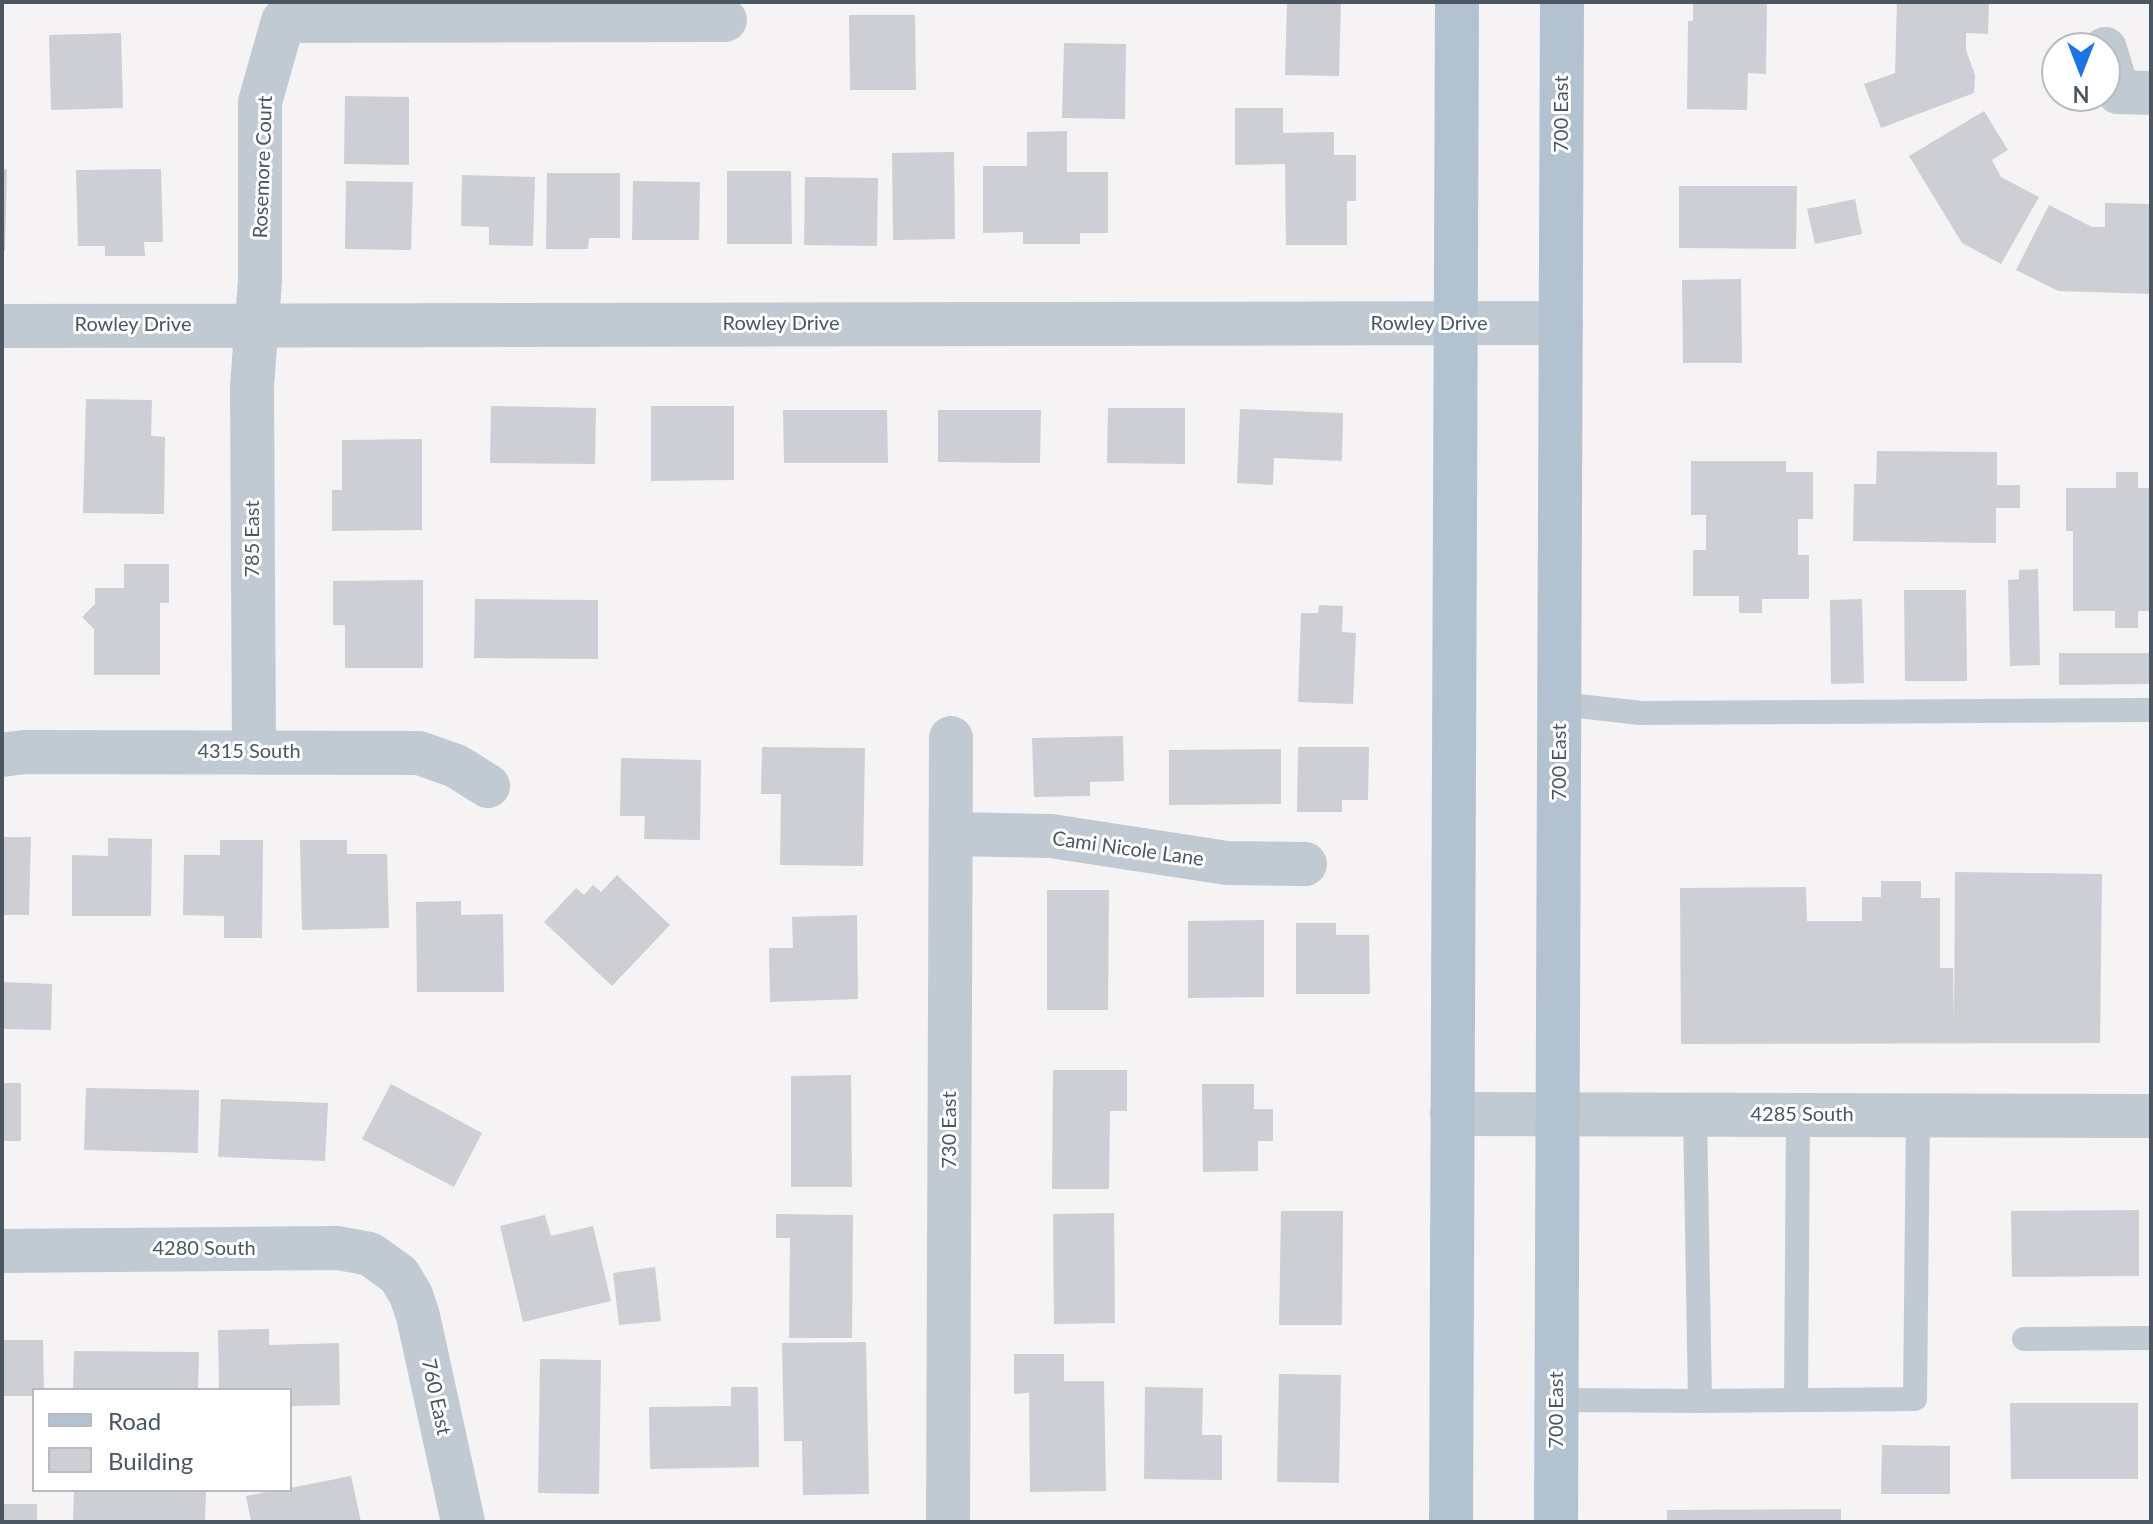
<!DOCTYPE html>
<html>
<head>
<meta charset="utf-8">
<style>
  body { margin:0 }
  #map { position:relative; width:2153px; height:1524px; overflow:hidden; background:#f5f3f3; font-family:Lato,sans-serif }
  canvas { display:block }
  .frame { position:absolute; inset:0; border:4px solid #4a5661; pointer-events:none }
  .legend { position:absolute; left:32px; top:1388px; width:260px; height:104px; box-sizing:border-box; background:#fff; border:2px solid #b7bbc0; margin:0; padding:10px 14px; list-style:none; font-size:24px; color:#4a5661 }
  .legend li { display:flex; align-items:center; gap:16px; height:40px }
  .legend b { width:40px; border:2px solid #b7bbc0 }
  .north { position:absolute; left:2041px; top:32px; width:80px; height:80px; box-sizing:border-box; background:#fff; border:2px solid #b7bbc0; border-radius:50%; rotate:180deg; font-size:22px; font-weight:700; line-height:32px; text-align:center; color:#4a5661 }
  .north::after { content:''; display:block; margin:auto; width:28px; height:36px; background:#1a73e8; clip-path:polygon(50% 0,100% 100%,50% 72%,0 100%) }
</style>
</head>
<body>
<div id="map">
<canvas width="2153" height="1524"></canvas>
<div class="frame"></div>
<ul class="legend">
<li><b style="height:10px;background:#b3c2d1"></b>Road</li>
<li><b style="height:22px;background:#cdcfd5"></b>Building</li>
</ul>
<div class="north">N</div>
</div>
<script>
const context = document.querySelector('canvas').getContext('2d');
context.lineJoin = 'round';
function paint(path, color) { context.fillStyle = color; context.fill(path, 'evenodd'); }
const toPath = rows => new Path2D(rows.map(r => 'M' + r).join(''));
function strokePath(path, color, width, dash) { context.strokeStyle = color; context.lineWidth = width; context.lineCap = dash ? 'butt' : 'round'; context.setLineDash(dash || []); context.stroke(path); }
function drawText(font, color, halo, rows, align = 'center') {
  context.font = font + ' Lato,sans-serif'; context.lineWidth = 6; context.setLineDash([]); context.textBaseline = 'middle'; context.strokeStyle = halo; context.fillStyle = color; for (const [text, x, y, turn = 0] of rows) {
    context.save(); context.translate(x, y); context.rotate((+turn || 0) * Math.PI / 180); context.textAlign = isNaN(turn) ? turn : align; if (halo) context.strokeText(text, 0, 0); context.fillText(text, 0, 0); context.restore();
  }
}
paint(toPath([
  [1287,2,1341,2,1339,76,1285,75],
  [1693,2,1767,2,1766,74,1748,73,1747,110,1687,109,1688,21,1693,21],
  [1897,2,1989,2,1988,34,1966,33,1966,50,1975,75,1974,93,1881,128,1864,84,1895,73],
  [849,15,915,15,916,90,850,90],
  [121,33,123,108,51,110,49,35],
  [1064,43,1126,44,1125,119,1062,118],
  [345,96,409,97,409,165,344,164],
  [1235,108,1283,108,1283,133,1334,132,1334,155,1356,155,1356,201,1347,201,1347,245,1286,245,1285,164,1235,165],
  [1984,111,2008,150,1992,160,2001,177,2039,197,2001,264,1962,243,1909,156],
  [1067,131,1067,172,1108,172,1108,233,1080,233,1080,244,1023,244,1023,232,983,233,983,166,1027,166,1027,132],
  [954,152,955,239,893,240,892,153],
  [2,169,7,169,5,251,2,251],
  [161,169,163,242,144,242,145,256,105,256,105,246,78,246,76,170],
  [727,171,791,171,792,244,727,244],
  [547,173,620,173,620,238,589,238,588,249,546,249],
  [462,175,535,177,533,246,489,245,489,227,461,226],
  [805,177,878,178,877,246,804,245],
  [346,181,413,182,411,250,345,249],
  [633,181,700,182,699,240,632,240],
  [1679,186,1797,186,1796,249,1679,248],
  [1855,199,1862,234,1815,244,1807,209],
  [2105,203,2151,204,2151,294,2058,291,2016,270,2049,205,2092,227,2105,227],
  [1741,279,1742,363,1683,363,1682,280],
  [86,399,152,400,151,436,165,437,164,514,83,513],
  [491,406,596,408,595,464,490,463],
  [651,406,734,406,734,480,651,481],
  [1108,408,1185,408,1185,464,1107,463],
  [1240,409,1343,413,1342,461,1274,458,1273,485,1237,483],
  [783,410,887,410,888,463,784,463],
  [938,410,1041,410,1040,463,938,462],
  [422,439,422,530,332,531,332,490,342,490,342,440],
  [1877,451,1997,452,1997,485,2020,485,2020,508,1996,508,1996,543,1853,541,1854,484,1876,484],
  [1691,461,1786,461,1786,472,1813,472,1813,519,1798,519,1798,555,1809,555,1809,599,1762,599,1762,613,1739,613,1739,596,1693,596,1693,550,1706,550,1706,515,1691,515],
  [2116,472,2138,472,2138,488,2151,488,2151,611,2138,611,2138,628,2115,628,2115,611,2073,611,2073,531,2066,531,2066,488,2116,488],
  [124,564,169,564,169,603,160,603,160,675,94,675,94,629,82,617,95,604,95,588,124,588],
  [2038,569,2040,665,2010,666,2008,580,2019,579,2019,570],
  [423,580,423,668,345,668,345,625,333,625,333,581],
  [1904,590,1966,590,1967,681,1905,681],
  [475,599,598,600,598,659,474,658],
  [1862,599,1864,683,1831,684,1830,600],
  [1319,605,1343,606,1342,632,1356,633,1353,704,1298,702,1301,613,1318,613],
  [2059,653,2151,653,2151,684,2059,685],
  [1123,736,1124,781,1090,782,1090,796,1034,797,1032,738],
  [762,747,865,748,863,866,780,865,781,794,761,794],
  [1298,747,1369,747,1368,800,1342,800,1342,812,1297,812],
  [1281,749,1281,804,1169,805,1169,750],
  [621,758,701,760,700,840,644,839,645,816,620,816],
  [2,837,31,837,29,915,2,915],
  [108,838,152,839,151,916,72,916,72,855,108,856],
  [220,840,263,840,262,938,224,938,224,916,183,915,184,855,220,855],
  [300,840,347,840,347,854,387,854,389,928,302,930],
  [1955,872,2102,874,2100,1043,1681,1044,1680,888,1806,887,1807,921,1862,921,1862,897,1881,897,1881,881,1921,881,1921,898,1940,898,1940,968,1953,968,1954,1025],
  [617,875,670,925,612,986,544,922,576,888,584,895,593,885,601,892],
  [1047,890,1109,890,1108,1010,1047,1010],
  [461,901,461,915,503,914,504,992,417,992,416,902],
  [857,915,858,999,770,1002,769,948,793,948,792,917],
  [1264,920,1264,997,1188,998,1188,921],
  [1296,923,1336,923,1336,935,1369,935,1370,994,1296,994],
  [2,982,52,984,51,1030,2,1029],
  [1053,1070,1127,1070,1127,1111,1110,1111,1109,1189,1052,1189],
  [851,1075,852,1187,791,1187,791,1076],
  [2,1083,21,1083,21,1141,2,1141],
  [391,1084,482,1133,454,1187,362,1139],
  [1202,1084,1254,1084,1254,1109,1273,1109,1273,1141,1258,1141,1258,1171,1203,1172],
  [86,1088,199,1090,198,1153,84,1150],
  [221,1099,328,1103,325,1161,218,1157],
  [2139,1210,2139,1276,2012,1277,2011,1211],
  [1281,1211,1343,1211,1342,1325,1279,1325],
  [1114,1213,1115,1323,1054,1324,1053,1214],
  [776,1214,853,1215,852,1338,789,1338,790,1238,776,1238],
  [545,1215,551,1236,593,1226,611,1301,523,1322,500,1226],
  [655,1267,661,1321,619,1325,613,1273],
  [269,1329,269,1345,339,1343,340,1405,290,1406,290,1390,219,1390,218,1330],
  [2,1340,43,1340,44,1390,34,1390,34,1396,2,1396],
  [866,1342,869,1494,803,1495,802,1441,784,1441,782,1343],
  [74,1351,199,1352,198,1390,73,1390],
  [1014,1354,1064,1354,1064,1381,1104,1381,1106,1491,1030,1492,1029,1393,1014,1394],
  [540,1359,601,1360,599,1494,538,1493],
  [1279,1374,1341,1375,1339,1483,1277,1482],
  [731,1387,758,1387,759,1467,650,1469,649,1407,731,1406],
  [1145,1387,1203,1388,1202,1435,1222,1435,1222,1480,1144,1479],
  [2010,1403,2138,1403,2138,1479,2011,1479],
  [1882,1445,1950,1446,1950,1494,1881,1494],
  [351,1476,361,1522,251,1522,246,1496,277,1490,290,1490,290,1488],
  [74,1490,206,1490,205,1522,73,1522],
  [2,1504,37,1504,37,1522,2,1522],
  [1841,1509,1841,1522,1667,1522,1667,1510]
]), '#cdcfd5');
strokePath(toPath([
  [1560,704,1641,713,2151,710],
  [2024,1339,2151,1338],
  [1558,1400,1700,1401,1695,1115],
  [1796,1400,1798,1115],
  [1700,1401,1915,1399,1918,1115]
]), '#c1cad2', 24);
strokePath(toPath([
  [2105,49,2118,92,2151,93],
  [2,326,1561,323],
  [254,752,252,386,260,281,260,102,283,21,725,20],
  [2,755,24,752,419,753,456,766,488,786],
  [951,834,1051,836,1227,863,1305,864],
  [1452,1114,2151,1116],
  [2,1251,338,1248,370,1254,399,1275,411,1295,418,1316,463,1522],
  [948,1522,951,738]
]), '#c1cad2', 44);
strokePath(toPath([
  [1451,1522,1457,2],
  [1556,1522,1562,2]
]), '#b3c2d1', 44);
drawText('20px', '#4a5661', '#fff', [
  ["700 East",1562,114,-90],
  ["Rosemore Court",263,167,-88],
  ["Rowley Drive",781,324],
  ["Rowley Drive",1429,324],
  ["Rowley Drive",133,325],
  ["785 East",253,539,-90],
  ["4315 South",249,752],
  ["700 East",1560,762,-90],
  ["Cami Nicole Lane",1128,849,8],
  ["4285 South",1802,1115],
  ["730 East",950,1130,-90],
  ["4280 South",204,1249],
  ["760 East",436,1397,78],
  ["700 East",1557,1410,-90]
]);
</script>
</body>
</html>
